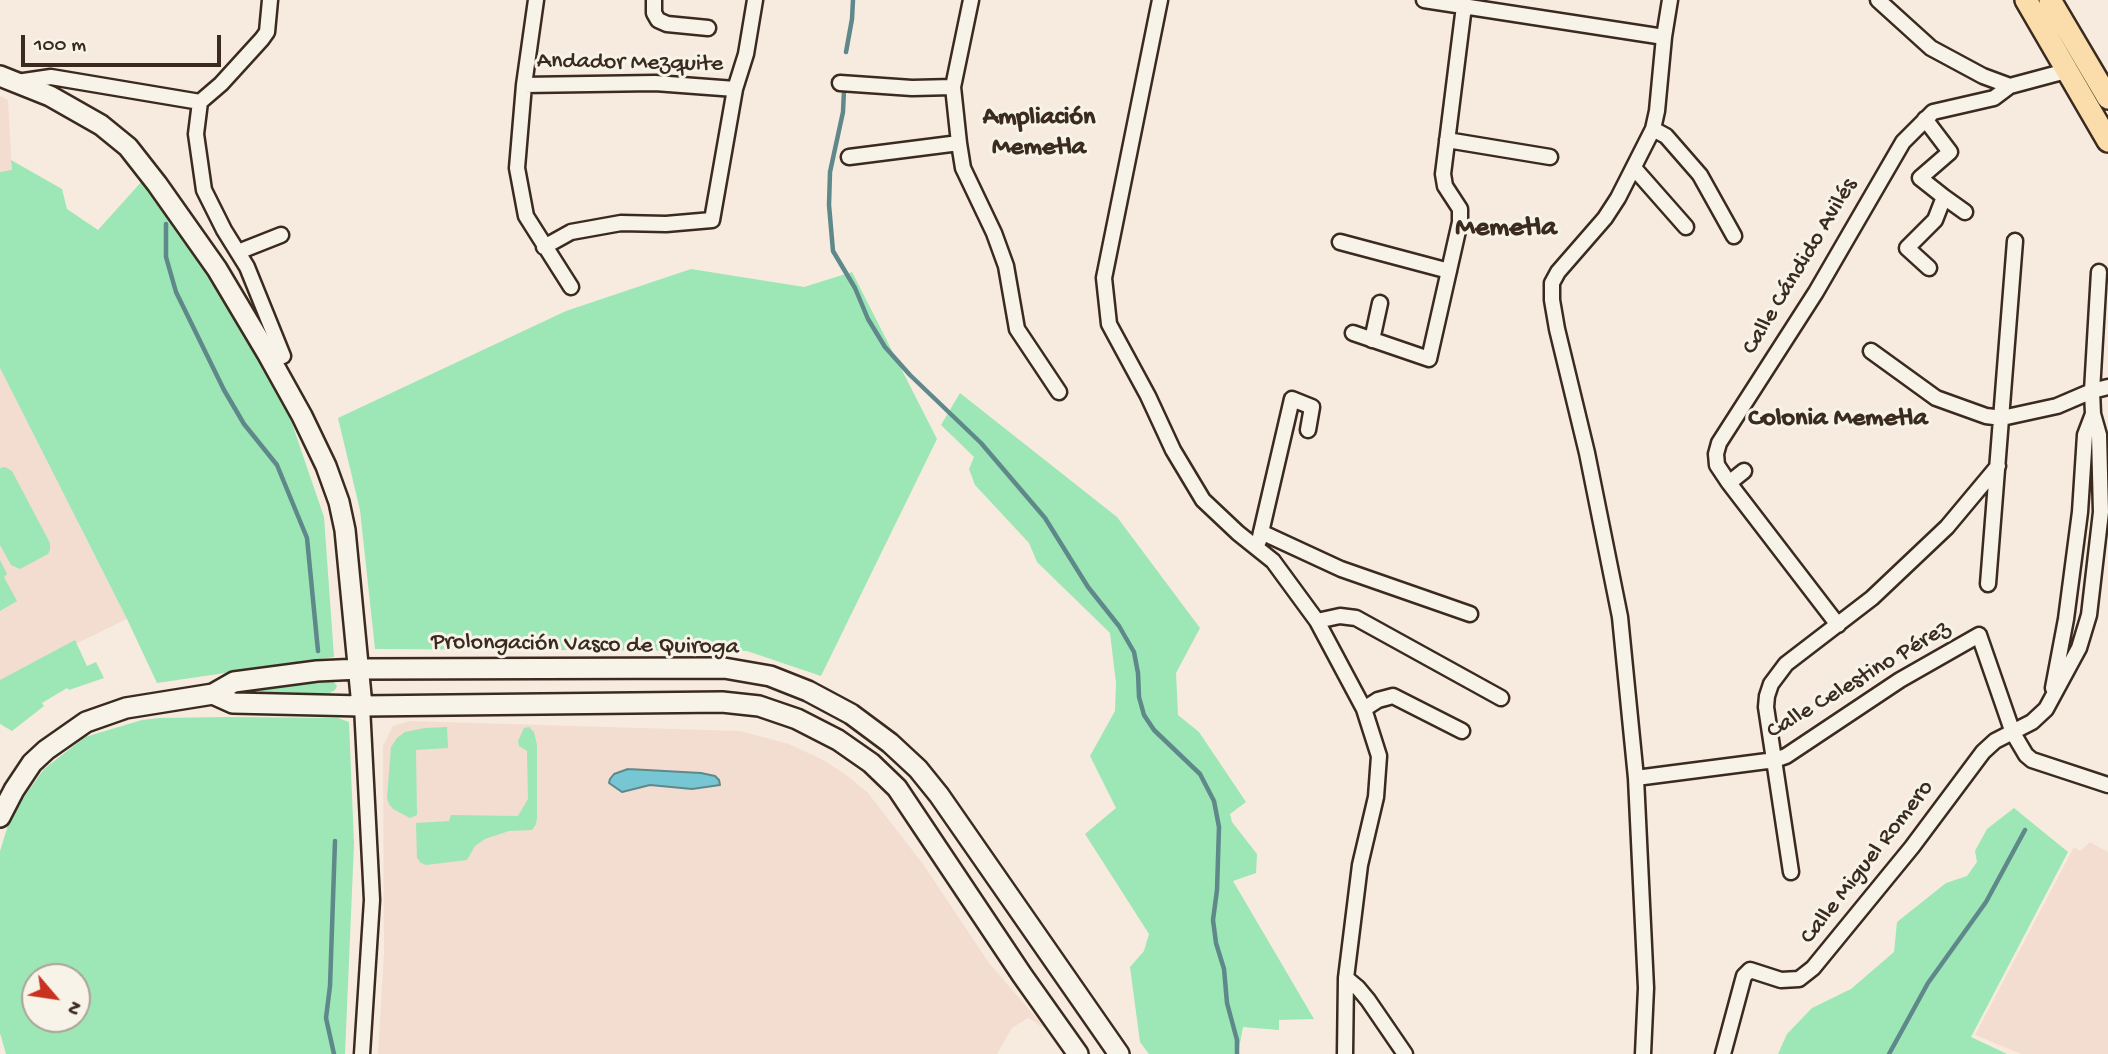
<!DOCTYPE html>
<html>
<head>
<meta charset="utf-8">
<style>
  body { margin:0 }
  #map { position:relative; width:2108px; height:1054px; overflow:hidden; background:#f7ebdf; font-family:"Gochi Hand",sans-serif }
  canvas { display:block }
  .north { position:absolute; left:21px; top:963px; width:70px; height:70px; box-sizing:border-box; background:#f7f3e8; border:2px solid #aca397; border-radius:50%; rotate:119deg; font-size:19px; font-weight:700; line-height:28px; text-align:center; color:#3b2a1e }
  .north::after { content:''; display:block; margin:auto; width:24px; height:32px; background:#c8321e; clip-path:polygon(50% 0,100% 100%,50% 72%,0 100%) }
  .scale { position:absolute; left:21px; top:35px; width:200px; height:32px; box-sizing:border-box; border:4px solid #3b2a1e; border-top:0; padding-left:9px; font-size:21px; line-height:24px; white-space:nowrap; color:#3b2a1e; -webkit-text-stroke:5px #f7f3e8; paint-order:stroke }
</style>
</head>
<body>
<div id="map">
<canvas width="2108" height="1054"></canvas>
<div class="north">N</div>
<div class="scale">100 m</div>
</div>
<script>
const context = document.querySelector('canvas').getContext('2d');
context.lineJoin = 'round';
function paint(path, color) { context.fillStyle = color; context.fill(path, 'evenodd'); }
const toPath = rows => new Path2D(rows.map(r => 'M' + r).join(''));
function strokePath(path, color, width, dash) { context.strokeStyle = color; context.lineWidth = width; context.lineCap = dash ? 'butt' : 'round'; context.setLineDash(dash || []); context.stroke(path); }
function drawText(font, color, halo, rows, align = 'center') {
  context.font = font + ' "Gochi Hand",sans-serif'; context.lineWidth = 6; context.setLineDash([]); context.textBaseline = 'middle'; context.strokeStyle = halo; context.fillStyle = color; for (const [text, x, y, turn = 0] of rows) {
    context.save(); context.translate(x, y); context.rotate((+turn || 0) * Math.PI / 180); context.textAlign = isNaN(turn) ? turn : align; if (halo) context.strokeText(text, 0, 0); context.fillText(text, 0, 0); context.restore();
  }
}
paint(toPath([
  [0,96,8,100,12,171,0,172],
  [0,368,127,619,53,655,0,688],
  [410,721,740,731,789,744,825,761,849,777,868,793,923,864,989,963,1046,1029,1028,1018,1012,1028,997,1054,378,1054,384,954,383,746,393,726],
  [2090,842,2108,852,2108,1054,2021,1054,1975,1035,2074,847,2080,851]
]), '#f3ddd0');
paint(toPath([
  [11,160,62,189,67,209,98,230,143,180,218,290,285,403,324,517,334,657,157,683,127,619,0,368,0,172,12,170],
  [691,269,804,287,852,272,937,439,821,676,747,651,375,649,360,510,338,418,566,311],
  [960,393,1117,517,1200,628,1176,673,1178,715,1199,732,1246,802,1230,814,1232,822,1257,854,1256,873,1233,881,1314,1019,1279,1020,1279,1030,1243,1027,1238,1054,1149,1054,1140,1042,1130,967,1144,951,1149,934,1085,834,1116,808,1090,756,1115,711,1116,683,1110,633,1037,562,1029,543,975,485,969,469,974,457,941,425],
  [5,467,12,471,50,543,50,550,48,554,20,569,11,565,0,545,0,468],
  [0,560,7,574,4,577,17,601,0,611],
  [75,640,87,666,96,662,104,678,69,690,67,688,42,703,44,706,12,731,0,724,0,680],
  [332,680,337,686,335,690,330,693,231,693,230,689,309,681],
  [225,717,338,718,349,722,354,844,345,1054,6,1054,0,1033,0,851,10,819,21,801,44,769,85,737,142,720,159,718],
  [35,977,77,977,77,1019,35,1019],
  [447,727,448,748,416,750,417,815,410,818,393,809,389,804,387,798,391,747,397,738,405,732,425,728],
  [529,727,534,732,537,745,537,818,536,824,532,830,509,831,485,839,475,846,467,860,426,865,421,863,417,858,416,823,449,821,451,815,518,816,528,799,527,751,519,746,518,741,524,728],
  [2014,808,2068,852,1971,1037,2007,1054,1778,1054,1787,1034,1812,1008,1851,989,1894,952,1897,922,1946,883,1967,876,1977,862,1975,851,1987,829]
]), '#9de6b5');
const water = toPath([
  [628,769,701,773,715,776,719,780,720,785,692,789,650,785,622,792,609,783,610,779,614,774,628,769]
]);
paint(water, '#77c6d3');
strokePath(water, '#5f888b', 2);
strokePath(toPath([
  [846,52,852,19,853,0],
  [844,90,843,112,830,172,829,205,833,251,855,288,868,319,885,347,910,375,981,443,1045,518,1088,587,1119,626,1134,652,1138,673,1139,697,1144,715,1154,730,1200,774,1214,801,1219,827,1217,890,1213,920,1216,943,1224,969,1227,1003,1237,1040,1237,1054],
  [166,224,166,257,176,292,224,390,244,424,277,465,307,538,318,651],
  [334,1054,326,1018,330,986,335,841],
  [1889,1054,1928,983,1986,902,2025,830]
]), '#5f888b', 4.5);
const street = toPath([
  [270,0,267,32,262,39,221,84,200,102,196,134,204,190,224,230,247,267,283,356],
  [536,0,524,85,517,168,526,216,571,287],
  [654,0,654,13,658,20,667,24,708,28],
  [971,0,953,87,959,143,963,168,994,233,1006,266,1017,329,1059,392],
  [1160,0,1104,278,1109,324,1148,396,1173,450,1203,500,1238,533,1273,561,1317,621,1364,709,1379,756,1376,797,1360,865,1346,978,1345,1054],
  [1424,0,1664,37],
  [1878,0,1931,48,1983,76,2010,86,2066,71],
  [17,82,51,77,200,102],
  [840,83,912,88,953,87],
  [524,85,655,83,735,89],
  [1925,119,1950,152,1920,178,1944,197,1935,220,1907,248,1929,268],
  [1653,129,1666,136,1700,175,1734,236],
  [1447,140,1550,157],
  [849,157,959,143],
  [1634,168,1686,227],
  [1944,197,1965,212],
  [1340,242,1449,271],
  [544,247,571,232,621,223,666,224,712,220,735,89,746,54,755,0],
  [238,252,281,235],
  [1353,333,1429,359,1460,222,1460,209,1445,186,1443,174,1464,6],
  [1372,340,1380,303],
  [1871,351,1936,398,1986,416,2002,418,2057,406,2092,391,2108,387],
  [1729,483,1744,471],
  [1261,532,1341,569,1470,614],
  [1259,541,1292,399,1312,407,1308,430],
  [1988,584,2015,241],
  [1317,621,1340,616,1356,618,1501,698],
  [1838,625,1729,483,1717,465,1716,454,1719,443,1816,292,1903,142,1933,112,1994,98,2010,86],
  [2053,688,2066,619,2080,512,2085,435,2093,414],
  [1364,709,1378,700,1393,696,1462,731],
  [1636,778,1775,760,1786,756,1900,680,1979,635,2013,733,2026,755,2032,760,2108,785],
  [1791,872,1766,707,1767,696,1771,684,1786,664,1872,598,1947,527,1998,466],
  [1346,978,1358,988,1368,1000,1405,1054],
  [362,1054,372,900,362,706],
  [1643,1054,1646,988,1636,778,1620,617,1587,453,1557,329,1552,300,1552,283,1558,272,1605,218,1618,198,1653,129,1657,111,1664,37,1670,0],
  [1723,1054,1744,976,1750,970,1781,980,1799,979,1813,968,1912,847,1983,752,1995,741,2032,722,2046,709,2079,648,2089,615,2101,512,2099,435,2093,414,2092,391,2099,272]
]);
const secondary = toPath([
  [0,76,50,96,101,125,128,147,157,184,217,269,267,353,302,416,326,466,339,502,345,530,362,706],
  [213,694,233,703,362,706,722,702,759,706,797,719,838,740,871,763,897,788,1022,975,1078,1054],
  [0,817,14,790,32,763,46,750,86,722,126,708,213,694,234,682,317,671,359,669,724,668,770,676,808,691,851,714,890,743,918,769,939,795,1119,1054]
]);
const primary = toPath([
  [2026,0,2108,141],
  [2050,0,2108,98]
]);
strokePath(street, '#3b2a1e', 19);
strokePath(secondary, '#3b2a1e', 24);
strokePath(primary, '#3b2a1e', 26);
strokePath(street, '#f7f3e8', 14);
strokePath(secondary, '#f7f3e8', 19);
strokePath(primary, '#faddab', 21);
drawText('24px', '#3b2a1e', '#f7f3e8', [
  ["Andador Mezquite",630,64,1],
  ["Calle Cándido Avilés",1801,267,-59],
  ["Prolongación Vasco de Quiroga",585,646,1],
  ["Calle Celestino Pérez",1859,681,-31],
  ["Calle Miguel Romero",1868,863,-52]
]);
drawText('bold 26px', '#3b2a1e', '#f7f3e8', [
  ["Ampliación",1039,119],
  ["Memetla",1039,149],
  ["Colonia Memetla",1838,420]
]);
drawText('bold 28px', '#3b2a1e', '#f7f3e8', [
  ["Memetla",1506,230]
]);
</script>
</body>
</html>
